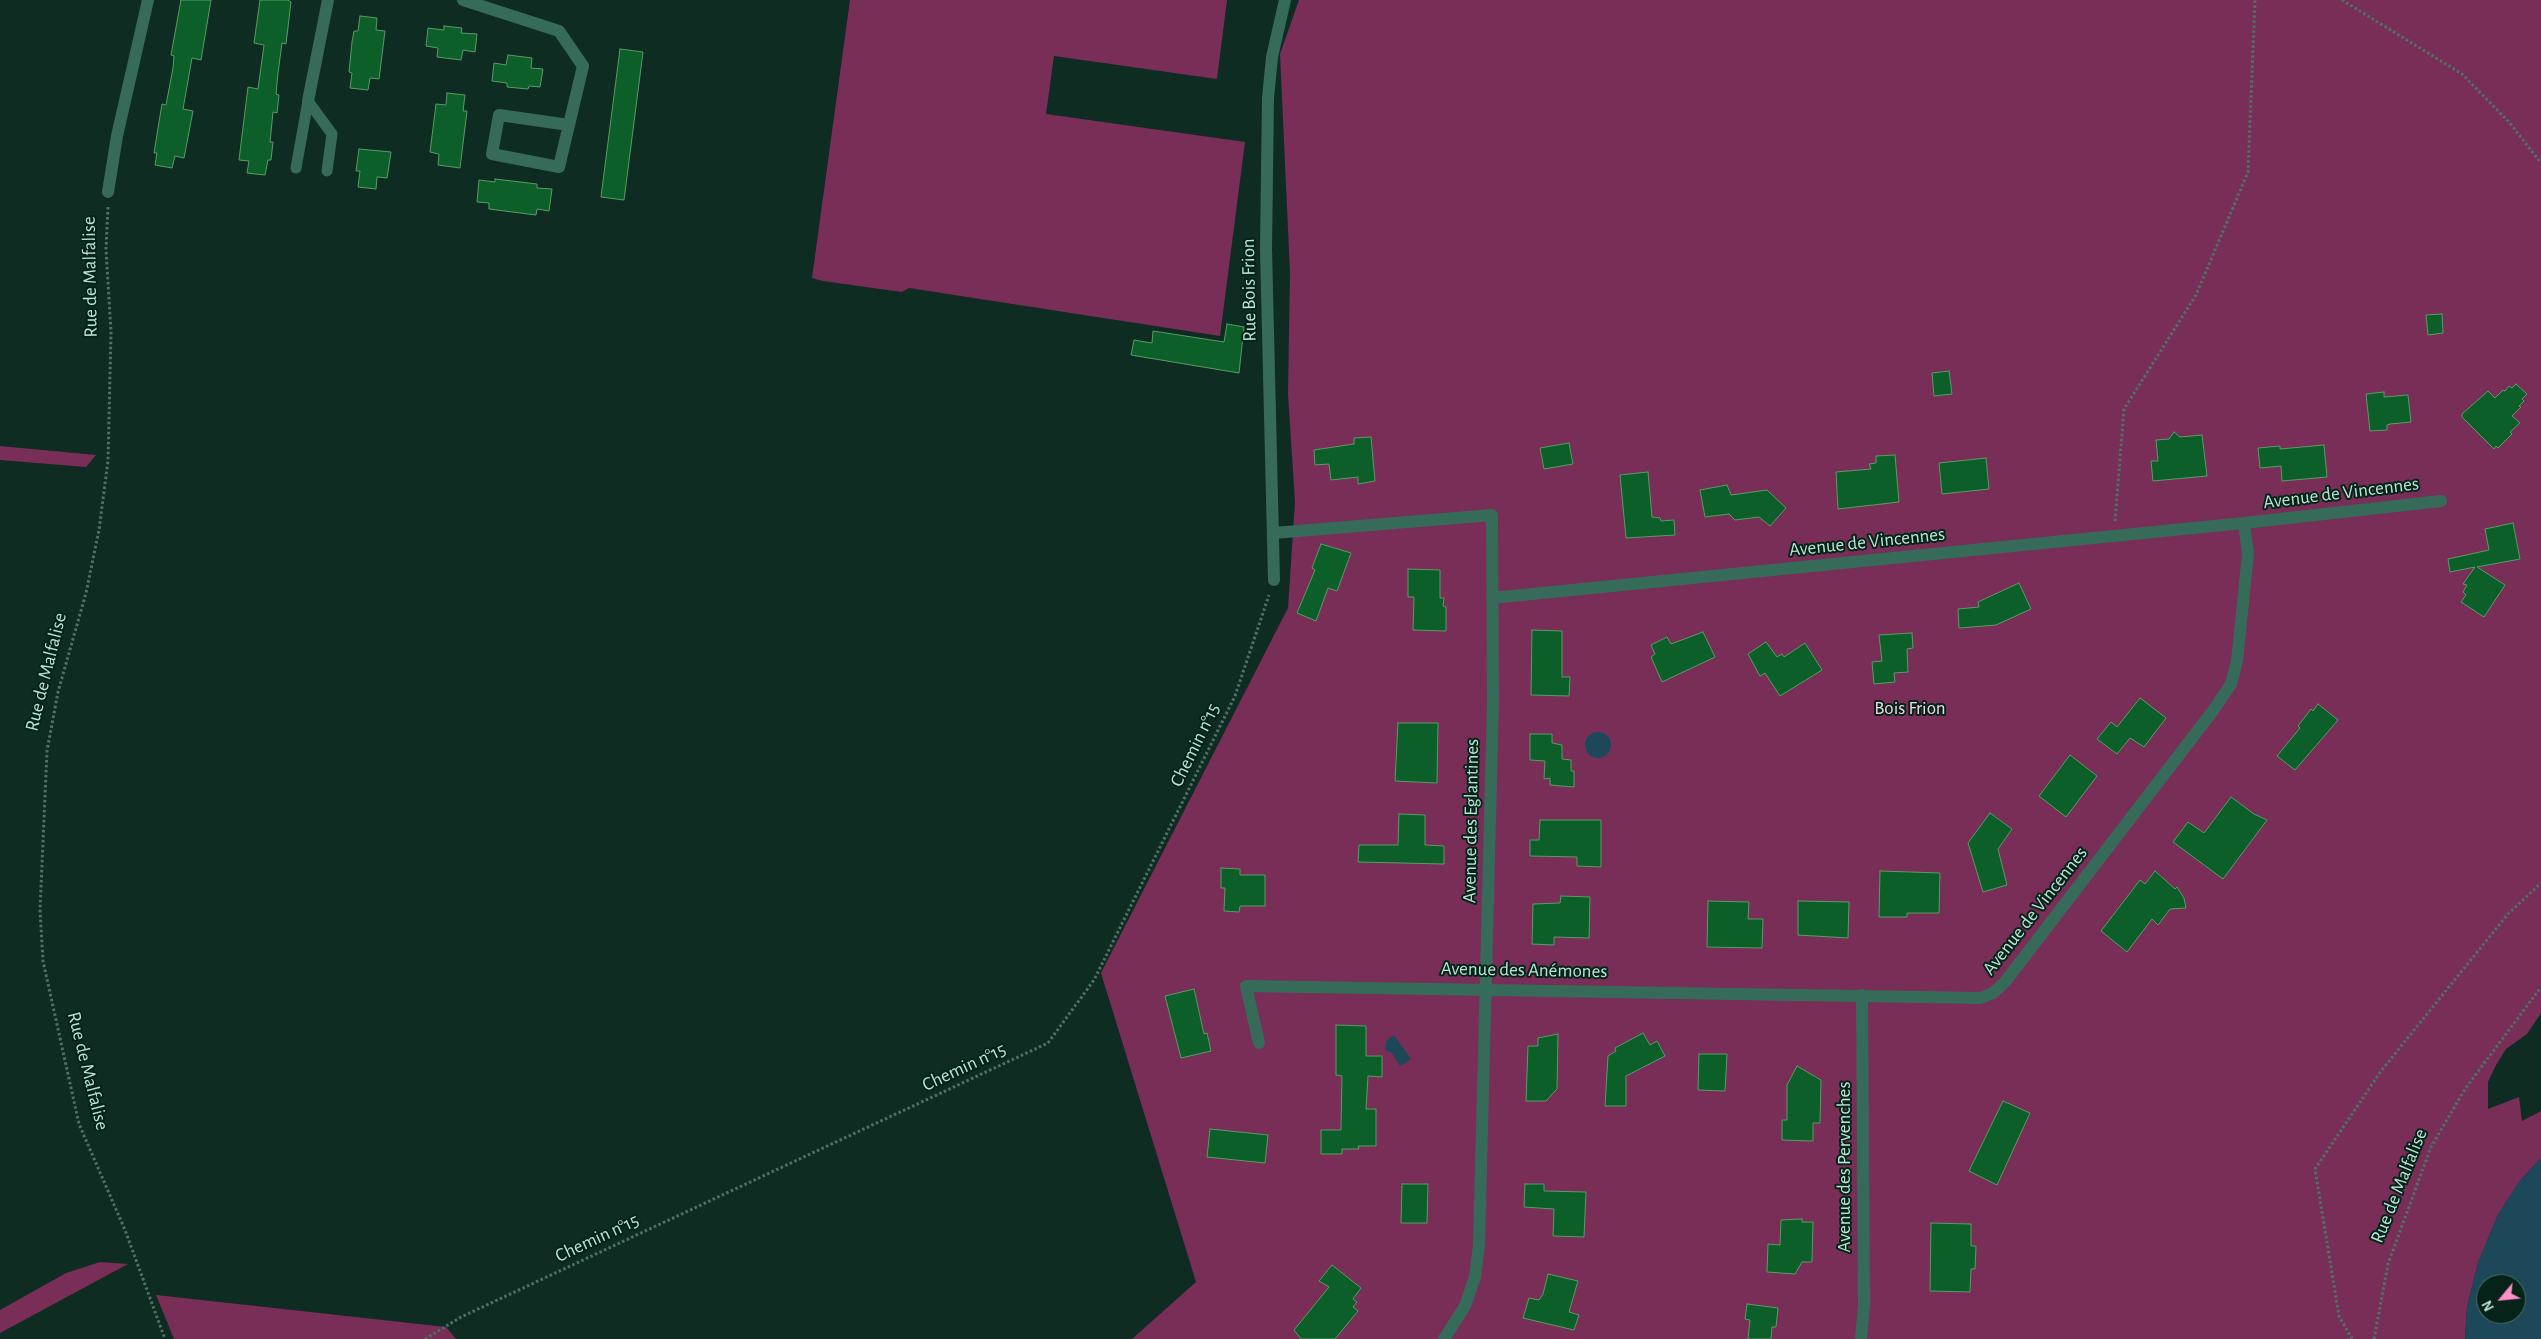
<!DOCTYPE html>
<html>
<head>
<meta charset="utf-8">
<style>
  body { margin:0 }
  #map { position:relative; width:2541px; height:1339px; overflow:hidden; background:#0f2c23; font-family:"Alegreya Sans",sans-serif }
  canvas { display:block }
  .north { position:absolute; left:2476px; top:1274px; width:50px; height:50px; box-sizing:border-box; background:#052319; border:1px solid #4d7063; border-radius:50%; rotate:242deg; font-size:14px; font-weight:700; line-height:20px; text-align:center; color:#b9e4d3 }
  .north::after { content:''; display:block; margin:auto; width:18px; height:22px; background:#fb8fc6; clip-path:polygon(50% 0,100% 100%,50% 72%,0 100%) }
</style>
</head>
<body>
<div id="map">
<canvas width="2541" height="1339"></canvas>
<div class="north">N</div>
</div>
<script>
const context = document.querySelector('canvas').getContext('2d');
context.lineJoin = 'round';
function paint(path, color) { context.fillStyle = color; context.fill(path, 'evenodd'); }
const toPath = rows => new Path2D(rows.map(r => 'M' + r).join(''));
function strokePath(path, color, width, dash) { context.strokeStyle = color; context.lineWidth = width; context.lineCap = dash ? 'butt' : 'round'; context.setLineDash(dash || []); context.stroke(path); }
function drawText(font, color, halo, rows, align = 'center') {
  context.font = font + ' "Alegreya Sans",sans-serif'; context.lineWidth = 4; context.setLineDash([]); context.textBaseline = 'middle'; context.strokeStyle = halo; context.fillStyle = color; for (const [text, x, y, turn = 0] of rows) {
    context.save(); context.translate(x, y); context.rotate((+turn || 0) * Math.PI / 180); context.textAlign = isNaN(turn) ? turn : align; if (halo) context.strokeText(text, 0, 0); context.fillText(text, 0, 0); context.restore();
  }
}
paint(toPath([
  [850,0,1227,0,1217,79,1054,56,1046,114,1245,142,1220,336,909,288,902,292,823,281,812,278],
  [1299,0,2541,0,2541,1013,2527,1034,2506,1049,2496,1065,2488,1082,2488,1109,2519,1097,2522,1121,2541,1111,2541,1158,2519,1182,2498,1215,2479,1260,2467,1307,2465,1339,1132,1339,1196,1282,1101,973,1288,608,1295,502,1288,394,1290,273,1280,54],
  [0,446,96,455,86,467,0,460],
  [100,1262,128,1264,0,1333,0,1310,66,1273],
  [156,1295,446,1327,456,1339,174,1339]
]), '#782e57');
paint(toPath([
  '1585 745a13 13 0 1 1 26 0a13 13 0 1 1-26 0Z',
  [1394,1035,1411,1059,1400,1066,1392,1053,1385,1050,1386,1041],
  [2541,1158,2541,1339,2465,1339,2467,1307,2479,1260,2498,1215,2519,1182],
  [2486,1284,2516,1284,2516,1314,2486,1314]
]), '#1d485a');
const building = toPath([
  [181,0,211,0,201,60,192,58,183,109,193,111,184,158,175,156,172,168,155,165,157,153,154,153,162,104,166,105,173,68,174,56,171,55,181,0],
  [260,0,288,0,291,2,286,44,282,43,278,73,276,94,279,95,277,113,273,112,270,142,273,142,271,160,268,160,265,175,247,173,249,161,239,160,248,87,258,89,264,45,254,43,260,0],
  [360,16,377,18,376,30,385,31,379,79,370,78,368,90,350,88,352,73,349,72,352,42,354,31,358,31,360,16],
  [444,26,462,28,461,33,477,34,475,52,463,50,461,60,437,57,438,48,426,46,428,28,444,30,444,26],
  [620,49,643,52,624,200,601,197,620,49],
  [508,55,532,58,531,68,543,69,540,87,529,86,528,89,507,87,507,83,492,81,494,63,506,65,508,55],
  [447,93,465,95,463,111,467,111,460,168,438,165,439,154,430,152,436,104,446,105,447,93],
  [359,149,391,152,387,178,377,177,376,189,358,187,360,171,356,171,359,149],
  [495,179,537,184,537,188,552,189,549,211,537,209,536,215,489,209,489,203,477,202,479,180,495,182,495,179],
  [2442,314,2443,333,2428,335,2426,315,2442,314],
  [1227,324,1244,327,1239,373,1131,355,1134,340,1152,343,1153,331,1224,342,1227,324],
  [1949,371,1952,394,1934,396,1932,373,1949,371],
  [2516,384,2527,394,2522,399,2524,401,2519,406,2521,407,2512,416,2520,423,2510,432,2512,434,2498,448,2496,446,2494,449,2462,417,2462,414,2488,391,2495,398,2503,390,2505,391,2509,386,2512,388,2516,384],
  [2384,392,2384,397,2408,395,2411,422,2390,424,2387,425,2387,430,2370,431,2366,394,2384,392],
  [2174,432,2180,437,2202,435,2207,476,2153,481,2151,461,2158,461,2156,440,2169,439,2174,432],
  [1371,437,1375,481,1358,484,1358,477,1331,480,1329,464,1315,465,1314,450,1354,444,1354,438,1371,437],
  [1569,443,1573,464,1544,469,1540,448,1569,443],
  [2324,445,2327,477,2282,481,2281,466,2260,468,2258,448,2280,446,2280,449,2324,445],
  [1895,455,1899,502,1838,509,1836,472,1871,469,1869,464,1876,463,1876,456,1895,455],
  [1986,458,1989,489,1942,494,1939,463,1986,458],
  [1648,472,1652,517,1660,518,1661,521,1674,520,1675,535,1626,538,1620,475,1648,472],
  [1727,485,1731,495,1767,490,1786,508,1770,526,1759,517,1735,520,1729,514,1705,517,1700,490,1727,485],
  [2513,523,2520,559,2477,567,2505,585,2484,617,2461,602,2466,595,2463,592,2467,585,2463,584,2475,567,2450,572,2448,559,2489,550,2485,529,2513,523],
  [1321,544,1351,553,1337,591,1328,588,1316,621,1297,613,1315,570,1312,568,1321,544],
  [1408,569,1440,570,1440,598,1444,598,1443,606,1446,607,1446,631,1413,630,1414,597,1408,597,1408,569],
  [2019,583,2031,609,1996,625,1959,628,1958,609,1979,607,1978,602,2019,583],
  [1532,630,1562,631,1562,677,1570,677,1569,696,1531,695,1532,630],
  [1703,632,1715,657,1662,682,1651,657,1655,654,1651,645,1667,637,1671,644,1703,632],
  [1912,633,1913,648,1907,649,1908,672,1894,673,1895,682,1874,684,1872,662,1882,661,1879,635,1912,633],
  [1766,642,1777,657,1782,654,1784,657,1805,643,1822,670,1780,696,1765,673,1760,676,1748,654,1766,642],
  [2140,698,2166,718,2144,747,2130,738,2117,754,2097,739,2111,722,2117,727,2140,698],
  [2318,704,2338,720,2295,770,2277,756,2300,728,2298,726,2311,709,2313,711,2318,704],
  [1398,723,1438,723,1437,783,1395,781,1398,723],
  [1530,734,1552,734,1552,743,1562,745,1562,759,1571,760,1571,771,1574,771,1574,787,1550,785,1550,778,1544,779,1545,761,1530,760,1530,734],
  [2070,755,2097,776,2066,817,2039,796,2070,755],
  [2231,797,2254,814,2267,820,2223,879,2173,842,2188,822,2204,833,2231,797],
  [1990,813,2012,829,1998,849,2007,885,1983,892,1968,843,1990,813],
  [1399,814,1425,815,1425,845,1444,846,1444,864,1358,862,1359,845,1398,845,1399,814],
  [1540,820,1601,820,1601,867,1577,866,1577,857,1530,856,1530,840,1539,840,1540,820],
  [1221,868,1240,869,1240,875,1265,875,1265,906,1240,906,1239,912,1224,911,1225,888,1221,888,1221,868],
  [1880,871,1940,873,1939,913,1907,913,1907,917,1879,917,1880,871],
  [2155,871,2175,889,2177,887,2184,898,2186,908,2170,909,2158,925,2152,919,2127,952,2101,931,2140,880,2145,884,2155,871],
  [1561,896,1590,897,1589,938,1554,937,1554,945,1532,944,1533,904,1560,903,1561,896],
  [1708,901,1749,902,1748,919,1763,919,1762,948,1707,947,1708,901],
  [1798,901,1849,902,1848,938,1798,935,1798,901],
  [1194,989,1204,1034,1207,1033,1211,1051,1181,1058,1165,996,1194,989],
  [1336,1025,1366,1026,1366,1056,1382,1056,1382,1077,1368,1076,1366,1109,1376,1109,1376,1146,1358,1146,1359,1149,1342,1149,1342,1154,1321,1154,1321,1130,1341,1130,1342,1076,1336,1075,1336,1025],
  [1643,1033,1650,1045,1657,1041,1665,1056,1626,1076,1626,1106,1605,1106,1608,1056,1616,1051,1615,1048,1643,1033],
  [1558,1034,1557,1089,1546,1101,1526,1101,1528,1046,1538,1046,1538,1038,1558,1034],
  [1699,1054,1727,1054,1725,1091,1698,1090,1699,1054],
  [1797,1066,1821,1080,1820,1123,1813,1123,1813,1141,1782,1140,1782,1120,1787,1120,1787,1085,1797,1066],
  [2003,1101,2030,1113,1997,1185,1969,1171,2003,1101],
  [1210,1129,1268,1135,1265,1163,1207,1157,1210,1129],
  [1402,1184,1428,1184,1427,1223,1401,1223,1402,1184],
  [1525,1184,1544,1184,1544,1191,1586,1192,1584,1237,1553,1236,1554,1209,1524,1207,1525,1184],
  [1802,1219,1802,1222,1813,1222,1812,1262,1802,1262,1795,1274,1767,1272,1768,1244,1780,1245,1781,1220,1802,1219],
  [1931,1223,1971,1224,1971,1246,1976,1246,1975,1269,1971,1269,1970,1292,1930,1291,1931,1223],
  [1332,1265,1361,1288,1353,1299,1357,1302,1353,1307,1358,1311,1335,1339,1301,1339,1294,1330,1329,1287,1319,1281,1332,1265],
  [1548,1274,1578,1281,1569,1312,1579,1315,1574,1330,1523,1318,1529,1298,1539,1300,1543,1294,1548,1274],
  [1747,1304,1778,1308,1776,1327,1772,1327,1771,1339,1748,1339,1750,1320,1745,1319,1747,1304]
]);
paint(building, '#0c5f29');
strokePath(building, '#5b9a67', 1);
strokePath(toPath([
  [2342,0,2462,74,2509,122,2541,163],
  [108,207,106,249,111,332,108,461,99,530,86,593,58,692,47,751,40,910,43,961,79,1124,125,1230,165,1339],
  [2115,521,2124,409,2196,295,2248,172,2255,0],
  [425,1339,461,1317,1048,1043,1094,980,1235,696,1269,595],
  [2352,1339,2339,1316,2315,1169,2381,1071,2508,914,2541,883],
  [2374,1339,2388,1264,2431,1147,2465,1089,2541,987]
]), '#4f7265', 3, [2.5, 2.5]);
strokePath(toPath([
  [308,101,332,134,327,171],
  [296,168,308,101]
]), '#376b59', 11);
strokePath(toPath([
  [463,0,559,31,583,66,559,167,492,154,499,115,569,125],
  [308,101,328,0],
  [108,192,117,136,148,0],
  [1274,533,1492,515,1493,703,1479,1245,1475,1277,1465,1306,1444,1339],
  [1274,580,1266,249,1268,98,1272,57,1285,0],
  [1492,598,2244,523,2441,501],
  [1259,1043,1246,986,1980,998,1993,993,2005,982,2212,712,2231,684,2237,661,2248,554,2244,523],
  [1861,1339,1864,1305,1862,995]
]), '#376b59', 12);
drawText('19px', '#b9e4d3', '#052319', [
  ["Rue de Malfalise",90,277,-91],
  ["Rue Bois Frion",1249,290,-91],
  ["Avenue de Vincennes",2341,493,-7],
  ["Avenue de Vincennes",1867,542,-6],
  ["Rue de Malfalise",46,672,-76],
  ["Chemin n°15",1195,745,-64],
  ["Avenue des Eglantines",1471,821,-89],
  ["Avenue de Vincennes",2035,911,-52],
  ["Avenue des Anémones",1524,970,1],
  ["Chemin n°15",964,1067,-25],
  ["Rue de Malfalise",88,1071,76],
  ["Avenue des Pervenches",1844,1167,-90],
  ["Rue de Malfalise",2399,1186,-68],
  ["Chemin n°15",597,1238,-25]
]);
drawText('19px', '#f2d7e3', '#052319', [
  ["Bois Frion",1910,708]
]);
</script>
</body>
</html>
